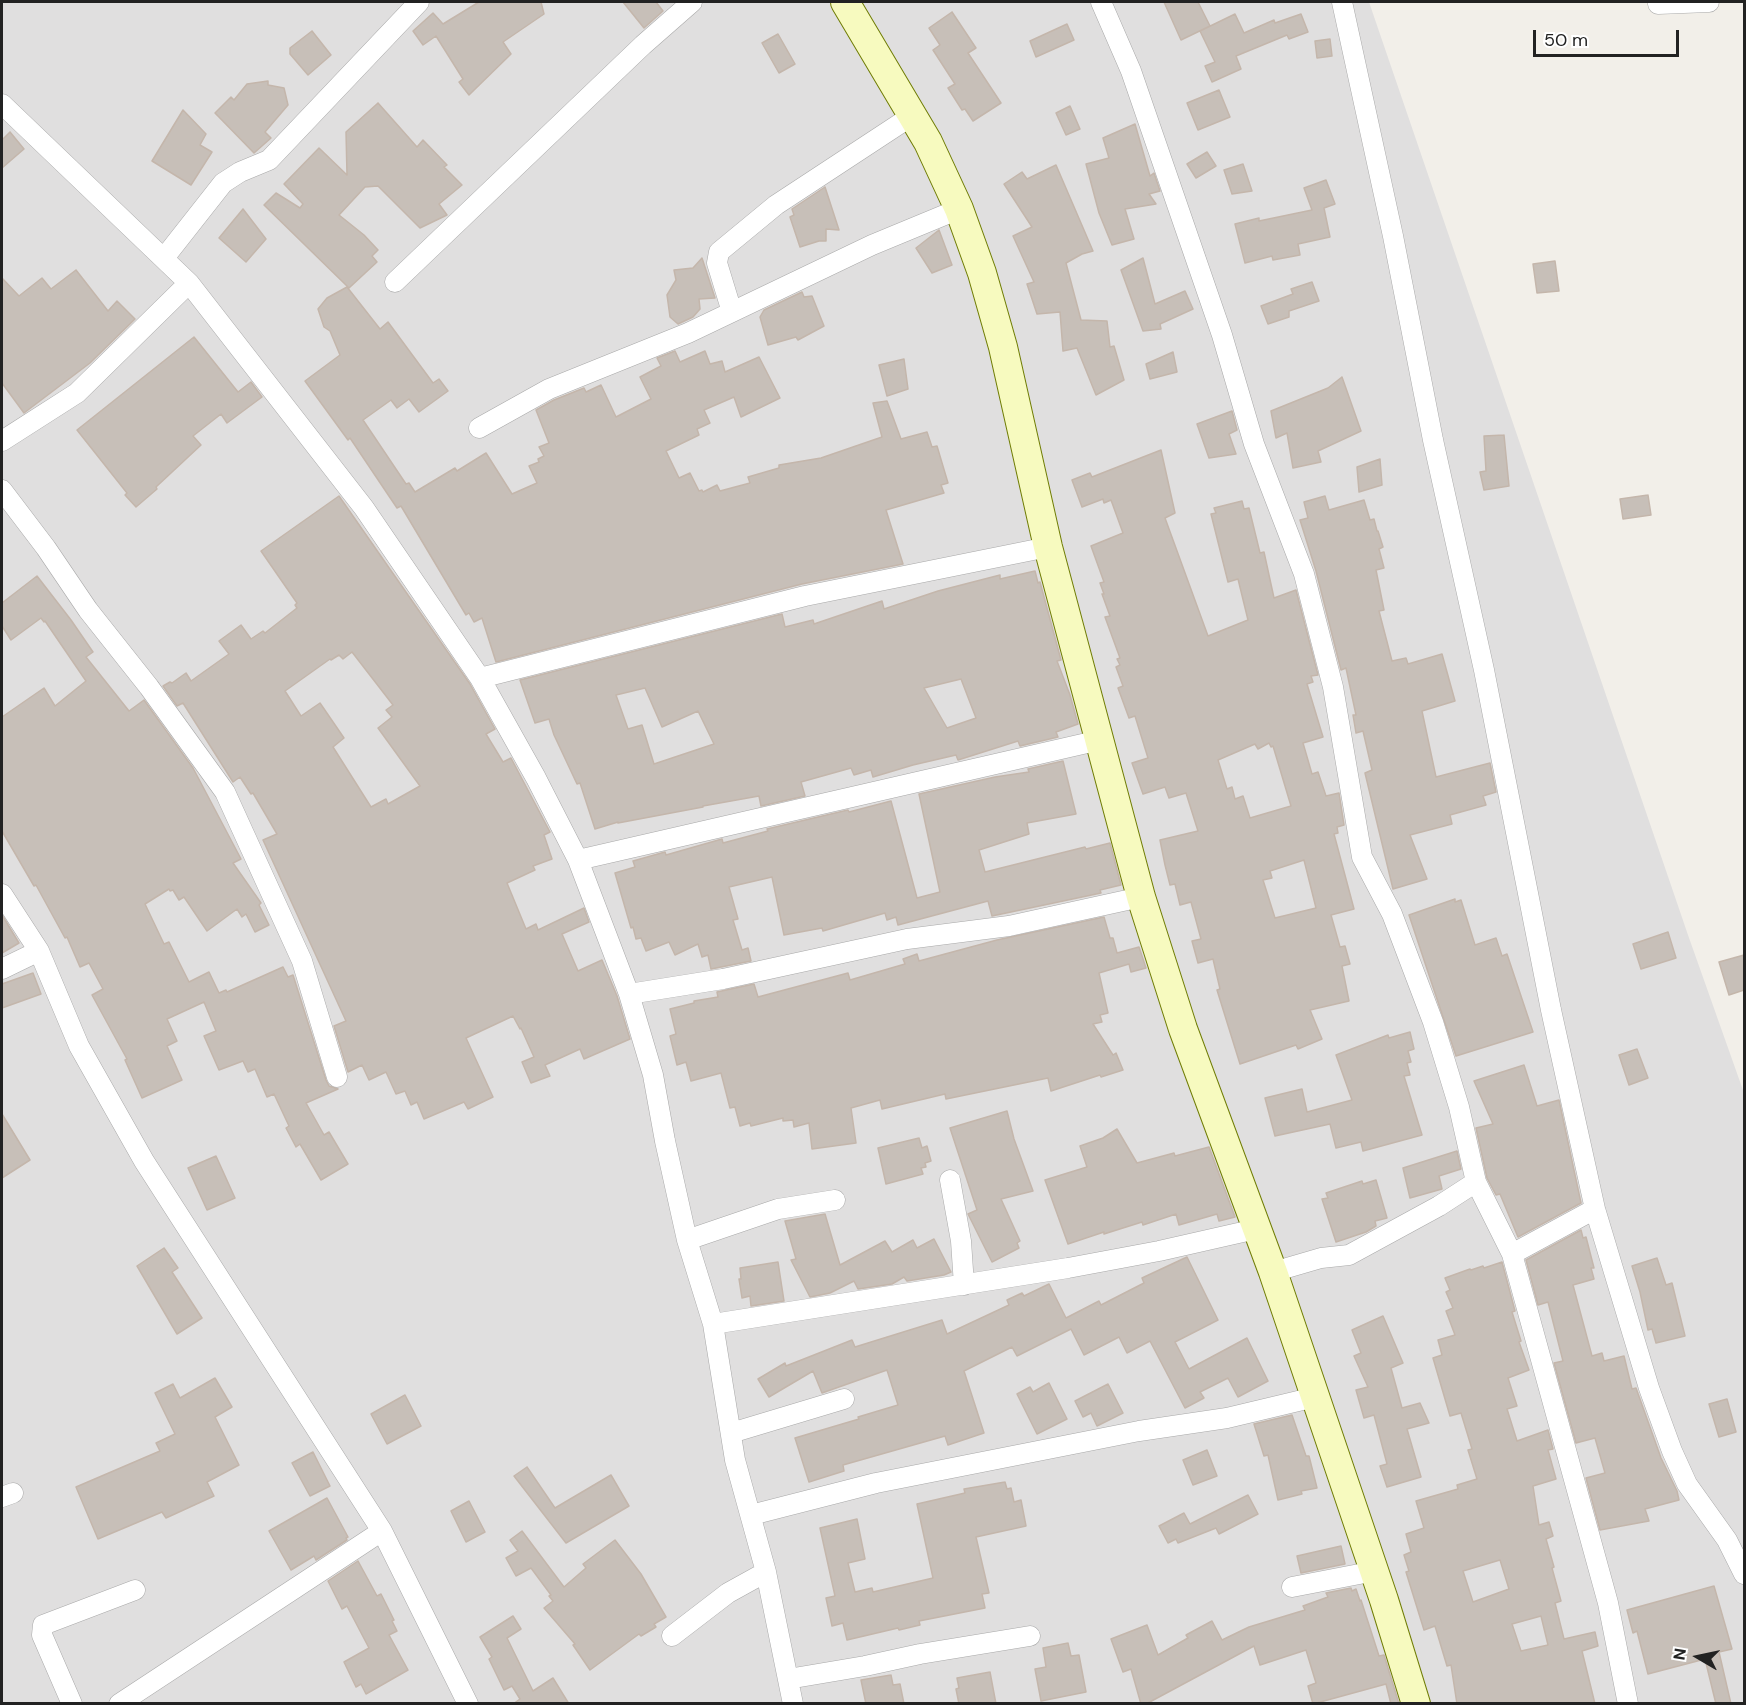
<!DOCTYPE html>
<html>
<head>
<meta charset="utf-8">
<style>
  body { margin:0 }
  #map { position:relative; width:1746px; height:1705px; overflow:hidden; background:#f2efe9; font-family:"DM Sans",sans-serif }
  canvas { display:block }
  .frame { position:absolute; inset:0; border:3px solid #222; pointer-events:none }
  .north { position:absolute; left:1668px; top:1627px; width:60px; height:60px; -webkit-text-stroke:4px #fff; paint-order:stroke; rotate:279deg; font-size:16px; font-weight:700; line-height:24px; text-align:center; color:#222 }
  .north::after { content:''; display:block; margin:auto; width:21px; height:27px; background:#222; clip-path:polygon(50% 0,100% 100%,50% 72%,0 100%) }
  .scale { position:absolute; left:1533px; top:30px; width:146px; height:27px; box-sizing:border-box; border:3px solid #222; border-top:0; padding-left:8px; font-size:18px; line-height:21px; white-space:nowrap; color:#222; -webkit-text-stroke:4px #fff; paint-order:stroke }
</style>
</head>
<body>
<div id="map">
<canvas width="1746" height="1705"></canvas>
<div class="frame"></div>
<div class="north">N</div>
<div class="scale">50 m</div>
</div>
<script>
const context = document.querySelector('canvas').getContext('2d');
context.lineJoin = 'round';
function paint(path, color) { context.fillStyle = color; context.fill(path, 'evenodd'); }
const toPath = rows => new Path2D(rows.map(r => 'M' + r).join(''));
function strokePath(path, color, width, dash) { context.strokeStyle = color; context.lineWidth = width; context.lineCap = dash ? 'butt' : 'round'; context.setLineDash(dash || []); context.stroke(path); }
paint(toPath([
  [2,2,1369,2,1688,935,1744,1093,1744,1703,2,1704]
]), '#e0dfdf');
const building = toPath([
  [479,2,541,2,544,14,503,42,511,54,469,95,459,82,463,79,436,36,423,45,413,31,433,13,443,24,479,2],
  [623,2,656,2,663,11,644,28,623,2],
  [1164,2,1198,2,1210,26,1181,40,1164,2],
  [952,12,976,48,968,53,1001,103,973,121,965,109,962,110,948,88,955,84,933,50,940,45,929,28,952,12],
  [1235,14,1244,33,1274,20,1275,23,1301,14,1308,32,1289,39,1287,35,1236,56,1241,69,1212,82,1205,66,1215,62,1200,31,1235,14],
  [1067,24,1074,40,1036,57,1030,41,1067,24],
  [312,31,331,55,308,75,290,54,290,48,312,31],
  [778,34,795,64,779,73,762,43,778,34],
  [1330,39,1332,56,1317,58,1315,41,1330,39],
  [268,81,268,85,284,88,288,105,265,132,271,138,254,153,215,113,231,97,234,100,247,84,268,81],
  [1219,90,1230,117,1198,130,1187,103,1219,90],
  [378,103,417,147,423,140,447,165,444,167,462,185,439,204,447,215,420,228,378,186,365,187,339,215,364,235,378,250,372,256,377,262,349,288,264,205,276,193,300,208,303,204,284,184,319,148,347,175,346,132,378,103],
  [1070,106,1080,129,1066,135,1056,113,1070,106],
  [183,110,206,134,200,145,212,152,191,185,152,161,183,110],
  [1135,124,1150,176,1154,173,1160,191,1149,194,1156,204,1125,209,1134,239,1112,245,1099,213,1086,164,1109,158,1103,138,1135,124],
  [10,132,24,149,2,168,2,140,10,132],
  [1207,152,1216,166,1196,178,1187,164,1207,152],
  [1243,164,1252,191,1232,194,1224,170,1243,164],
  [1056,165,1093,251,1082,254,1066,263,1081,320,1107,321,1110,347,1114,346,1124,380,1096,395,1077,348,1063,351,1060,312,1037,314,1027,284,1034,282,1013,236,1032,227,1004,184,1022,172,1027,179,1056,165],
  [1326,180,1335,204,1324,208,1330,237,1298,244,1300,255,1273,260,1272,256,1245,263,1235,224,1259,218,1259,221,1312,210,1304,188,1326,180],
  [825,187,839,230,826,229,826,241,819,241,800,247,790,217,794,215,792,209,825,187],
  [243,209,266,239,246,262,219,238,243,209],
  [939,230,952,265,932,273,916,248,939,230],
  [702,258,715,298,699,299,700,309,693,317,678,324,670,317,667,295,676,280,674,270,693,268,702,258],
  [1143,258,1155,304,1185,291,1193,309,1160,324,1161,329,1143,331,1121,270,1143,258],
  [1555,261,1559,291,1537,293,1533,264,1555,261],
  [76,270,108,311,117,301,135,319,90,363,24,413,2,383,2,278,19,296,42,278,51,289,76,270],
  [1312,282,1319,301,1289,311,1289,317,1268,324,1261,306,1293,294,1291,289,1312,282],
  [347,287,380,329,388,322,433,383,439,379,448,391,419,412,409,399,397,408,391,400,363,420,406,484,409,483,415,492,455,468,457,471,486,453,512,494,537,483,529,466,539,462,538,459,544,456,539,447,549,443,536,410,554,400,584,388,586,392,601,385,616,417,651,399,640,377,661,366,657,358,675,351,680,362,705,351,710,364,722,361,725,372,759,357,780,398,741,417,734,397,704,410,710,423,697,429,699,435,666,451,679,478,690,473,699,491,702,490,703,492,717,485,720,491,750,483,748,477,779,468,779,465,821,458,882,437,873,403,887,401,901,439,927,432,932,447,937,446,948,483,941,485,944,493,886,510,903,564,802,584,496,662,482,618,474,622,469,613,466,615,401,506,397,508,350,438,348,440,305,381,340,355,330,331,324,327,318,309,327,298,347,287],
  [802,292,804,297,812,296,824,326,798,340,796,337,768,345,760,317,764,310,802,292],
  [194,337,238,392,251,382,262,397,227,423,221,414,193,436,201,445,156,487,157,489,136,507,125,495,127,493,77,430,194,337],
  [1173,352,1177,372,1150,379,1146,364,1173,352],
  [904,359,908,389,887,396,879,365,904,359],
  [1342,377,1361,431,1318,451,1321,462,1293,468,1287,433,1276,438,1271,411,1328,388,1342,377],
  [1232,411,1237,430,1229,434,1236,454,1209,458,1197,424,1232,411],
  [1504,435,1509,486,1484,490,1480,472,1486,471,1484,436,1504,435],
  [1161,450,1175,513,1165,518,1208,636,1248,620,1238,579,1228,582,1211,514,1216,513,1214,508,1242,501,1244,509,1249,508,1260,553,1264,552,1274,598,1296,590,1318,675,1311,676,1313,682,1307,684,1323,737,1303,743,1312,774,1318,772,1326,796,1339,793,1344,825,1337,827,1338,833,1334,834,1354,909,1331,915,1340,947,1345,946,1350,964,1342,966,1349,1001,1310,1010,1322,1039,1298,1049,1296,1045,1240,1064,1217,990,1220,989,1213,959,1198,963,1192,941,1201,939,1191,902,1180,905,1175,884,1170,885,1165,865,1160,840,1198,831,1186,793,1169,798,1165,787,1143,794,1132,763,1148,758,1135,716,1129,718,1118,688,1123,686,1116,667,1120,665,1117,659,1120,658,1105,617,1110,616,1102,594,1104,594,1100,583,1104,582,1091,546,1123,533,1111,500,1104,503,1103,499,1082,507,1072,480,1090,473,1092,477,1161,450],
  [1269,743,1271,747,1273,746,1291,806,1250,818,1243,796,1235,799,1232,787,1227,789,1218,760,1255,744,1258,749,1269,743],
  [1304,860,1316,908,1275,918,1263,880,1272,878,1270,871,1304,860],
  [1380,459,1382,485,1359,492,1357,467,1380,459],
  [1648,495,1651,515,1623,519,1620,499,1648,495],
  [339,496,470,684,495,729,486,734,503,762,511,758,550,832,544,835,552,859,533,866,535,870,507,883,526,929,536,924,538,930,584,908,589,922,562,934,578,971,602,960,617,996,630,1039,584,1059,580,1049,545,1065,550,1076,531,1083,522,1062,534,1057,521,1028,520,1029,513,1016,466,1038,493,1097,468,1109,464,1102,424,1119,417,1102,411,1105,405,1091,396,1094,386,1072,369,1080,362,1065,348,1072,334,1026,346,1021,263,840,277,834,253,793,251,794,240,777,233,782,183,703,177,706,163,686,170,682,172,683,186,673,191,681,229,654,219,641,241,625,251,639,263,631,265,633,297,608,295,605,297,603,261,551,339,496],
  [352,652,393,705,386,710,392,717,378,728,420,786,388,804,386,799,371,807,333,747,344,738,320,703,301,716,285,691,330,659,331,660,339,655,343,659,352,652],
  [1325,496,1329,510,1364,500,1370,520,1374,519,1377,531,1378,531,1383,547,1379,549,1384,568,1376,570,1384,610,1379,611,1392,661,1406,658,1408,664,1442,654,1455,701,1422,711,1436,777,1490,763,1496,792,1483,796,1486,805,1450,815,1452,824,1410,835,1427,879,1393,889,1365,773,1372,770,1363,731,1356,733,1353,715,1356,715,1346,668,1341,670,1316,571,1300,520,1308,518,1304,502,1325,496],
  [1035,571,1038,583,1040,582,1061,660,1057,661,1070,695,1078,724,1056,732,1058,737,1020,746,1018,741,958,760,956,755,913,765,873,777,871,770,854,775,851,768,801,782,805,796,761,806,759,796,703,806,703,807,618,823,618,822,595,829,580,783,577,784,554,735,549,719,535,723,520,680,782,614,785,627,813,620,814,624,882,601,884,609,938,591,1000,575,1000,579,1035,571],
  [961,679,976,718,947,728,924,688,961,679],
  [645,688,662,727,698,711,714,744,654,764,642,725,628,729,616,695,645,688],
  [37,576,71,620,93,652,86,657,129,711,144,700,193,768,241,859,233,863,261,903,259,905,269,925,255,932,246,914,242,917,237,909,207,931,184,897,179,900,173,890,170,891,169,889,145,904,164,944,169,942,189,982,209,972,219,993,226,990,227,992,283,967,288,977,293,975,326,1080,329,1086,338,1089,306,1103,324,1135,329,1132,348,1164,321,1180,300,1144,296,1147,286,1128,289,1126,274,1094,267,1097,255,1069,248,1072,243,1061,219,1070,204,1036,216,1031,204,1002,167,1019,177,1041,167,1046,182,1080,142,1098,125,1060,127,1059,92,995,103,989,89,963,80,967,67,937,65,938,36,885,34,886,2,831,2,717,44,688,55,706,86,681,45,621,44,622,41,618,11,640,2,626,2,603,37,576],
  [1063,761,1076,814,1027,823,1029,834,979,850,985,872,1085,847,1086,849,1110,843,1121,885,1100,890,1101,893,992,916,988,901,898,925,896,917,887,920,885,913,823,931,822,928,784,935,772,877,729,887,738,919,733,920,742,950,748,948,751,961,711,969,708,955,702,957,698,944,675,955,669,942,646,951,641,938,636,939,633,927,631,928,615,873,635,867,633,861,665,852,666,855,722,839,723,843,768,831,767,829,848,810,849,812,891,801,917,898,940,892,919,794,995,777,1029,772,1028,769,1063,761],
  [1455,899,1455,902,1461,900,1475,945,1496,938,1502,956,1507,954,1533,1032,1456,1056,1409,915,1455,899],
  [2,915,19,943,2,953,2,915],
  [1104,917,1110,938,1113,938,1117,953,1139,947,1146,968,1131,972,1129,964,1099,973,1108,1013,1100,1015,1102,1022,1093,1024,1113,1055,1116,1053,1123,1070,1101,1077,1100,1075,1051,1091,1048,1078,946,1099,945,1094,882,1109,880,1100,851,1108,856,1143,812,1149,809,1123,794,1127,793,1120,783,1121,783,1118,751,1126,750,1123,740,1126,735,1107,730,1108,721,1073,691,1081,686,1062,677,1065,670,1036,676,1034,670,1009,694,1003,694,1001,718,997,717,992,754,984,758,997,848,973,850,980,905,964,903,959,917,954,919,961,997,940,1104,917],
  [1668,932,1676,958,1641,969,1633,944,1668,932],
  [1744,955,1744,990,1729,995,1719,962,1744,955],
  [33,973,41,994,2,1008,2,984,33,973],
  [1410,1032,1414,1049,1408,1051,1411,1062,1407,1063,1410,1075,1404,1076,1422,1135,1363,1151,1361,1142,1336,1148,1330,1124,1275,1136,1265,1098,1302,1089,1307,1112,1352,1100,1336,1055,1388,1035,1389,1038,1410,1032],
  [1637,1049,1648,1078,1629,1085,1619,1055,1637,1049],
  [1524,1065,1537,1106,1559,1100,1581,1203,1518,1237,1500,1194,1496,1195,1487,1178,1476,1128,1493,1124,1474,1081,1524,1065],
  [1007,1111,1014,1139,1033,1191,1001,1199,1020,1241,1017,1243,1019,1248,992,1262,968,1214,977,1210,950,1128,1007,1111],
  [2,1114,30,1160,2,1178,2,1114],
  [1117,1129,1137,1163,1174,1153,1175,1156,1209,1147,1235,1217,1219,1221,1217,1214,1179,1225,1176,1214,1143,1225,1142,1222,1104,1234,1104,1232,1068,1244,1045,1180,1087,1167,1080,1146,1103,1138,1117,1129],
  [919,1138,922,1148,927,1146,931,1161,925,1163,926,1167,921,1168,923,1174,886,1184,878,1148,919,1138],
  [1457,1151,1461,1169,1439,1176,1442,1189,1410,1198,1403,1168,1457,1151],
  [216,1156,235,1198,207,1210,188,1168,216,1156],
  [1376,1180,1387,1218,1375,1221,1376,1226,1366,1232,1336,1242,1322,1199,1328,1198,1326,1193,1362,1181,1363,1184,1376,1180],
  [825,1214,840,1265,885,1241,892,1252,913,1240,917,1248,934,1239,951,1272,944,1275,907,1281,904,1277,892,1284,858,1289,854,1281,830,1293,810,1297,791,1260,796,1259,785,1221,825,1214],
  [1581,1230,1583,1238,1586,1237,1594,1268,1591,1268,1594,1279,1573,1285,1592,1356,1602,1353,1604,1361,1624,1356,1632,1389,1636,1388,1661,1458,1677,1491,1679,1500,1645,1509,1649,1521,1600,1530,1586,1478,1605,1473,1595,1438,1576,1443,1554,1363,1563,1361,1548,1302,1538,1305,1526,1260,1581,1230],
  [164,1248,178,1268,172,1272,202,1318,177,1334,137,1266,164,1248],
  [1187,1257,1218,1320,1175,1342,1189,1369,1247,1338,1268,1381,1238,1397,1228,1378,1200,1392,1204,1398,1185,1408,1150,1341,1127,1353,1119,1337,1084,1355,1071,1329,1017,1356,1012,1347,964,1371,984,1433,948,1445,945,1436,843,1465,844,1471,809,1482,795,1438,859,1419,858,1417,898,1405,887,1370,822,1393,813,1371,769,1397,758,1379,785,1363,786,1366,852,1340,855,1347,942,1320,947,1334,1009,1305,1007,1300,1022,1293,1024,1296,1049,1284,1066,1318,1099,1301,1101,1305,1144,1283,1142,1278,1187,1257],
  [1657,1258,1666,1285,1672,1283,1685,1336,1656,1343,1652,1329,1648,1330,1640,1292,1632,1266,1657,1258],
  [778,1262,784,1301,751,1306,750,1296,742,1298,739,1279,741,1279,740,1268,778,1262],
  [1502,1262,1515,1311,1512,1312,1521,1341,1519,1342,1529,1370,1508,1378,1517,1406,1507,1409,1517,1441,1548,1430,1553,1449,1548,1450,1556,1479,1533,1486,1539,1525,1549,1522,1553,1536,1546,1539,1554,1567,1552,1568,1561,1601,1555,1603,1564,1639,1595,1632,1598,1646,1582,1651,1595,1704,1457,1704,1451,1665,1447,1666,1435,1626,1424,1630,1406,1572,1409,1571,1404,1555,1411,1552,1406,1534,1424,1528,1416,1501,1458,1489,1457,1485,1477,1479,1468,1450,1472,1449,1461,1413,1450,1416,1433,1358,1442,1355,1438,1340,1455,1335,1446,1311,1453,1308,1446,1292,1450,1290,1445,1278,1470,1269,1471,1270,1483,1266,1484,1268,1502,1262],
  [1500,1560,1509,1589,1473,1602,1463,1571,1500,1560],
  [1541,1616,1548,1645,1521,1651,1512,1624,1541,1616],
  [1383,1316,1403,1363,1391,1368,1402,1408,1420,1403,1429,1423,1407,1429,1421,1477,1387,1487,1380,1466,1387,1464,1374,1415,1364,1418,1356,1390,1368,1387,1354,1356,1361,1353,1352,1330,1383,1316],
  [215,1378,232,1407,215,1417,239,1465,207,1482,214,1496,166,1518,162,1512,98,1539,76,1487,160,1451,156,1443,175,1434,155,1393,173,1384,180,1398,215,1378],
  [1049,1383,1067,1419,1037,1434,1017,1394,1030,1387,1033,1392,1049,1383],
  [1108,1384,1123,1413,1097,1426,1091,1413,1083,1417,1075,1401,1108,1384],
  [405,1395,421,1426,387,1444,371,1414,405,1395],
  [1727,1399,1736,1432,1719,1437,1709,1404,1727,1399],
  [1292,1415,1306,1456,1309,1456,1317,1488,1301,1491,1302,1494,1278,1500,1268,1455,1264,1456,1254,1424,1292,1415],
  [1207,1450,1217,1476,1193,1485,1183,1460,1207,1450],
  [313,1452,330,1486,310,1496,292,1463,313,1452],
  [527,1467,555,1508,611,1475,629,1506,566,1543,514,1476,527,1467],
  [1005,1482,1007,1489,1011,1488,1014,1502,1021,1500,1026,1526,976,1537,989,1593,982,1594,985,1608,919,1621,920,1625,899,1630,898,1628,847,1640,843,1623,832,1626,826,1598,835,1596,820,1528,857,1519,865,1559,848,1563,855,1592,872,1588,873,1592,933,1578,917,1504,965,1493,964,1489,1005,1482],
  [1248,1495,1258,1514,1219,1534,1216,1528,1178,1543,1176,1539,1168,1543,1159,1526,1184,1513,1190,1524,1248,1495],
  [327,1498,348,1537,346,1538,347,1540,316,1560,314,1556,291,1570,269,1531,327,1498],
  [469,1501,485,1532,466,1542,451,1511,469,1501],
  [522,1531,564,1587,586,1568,583,1564,615,1540,641,1574,666,1617,654,1624,656,1627,641,1636,639,1634,590,1670,573,1645,575,1644,544,1608,553,1601,549,1596,551,1595,531,1568,516,1576,506,1558,518,1551,510,1540,522,1531],
  [1341,1546,1345,1564,1301,1573,1297,1556,1341,1546],
  [358,1561,377,1596,381,1594,394,1620,392,1621,397,1631,389,1635,408,1670,366,1694,361,1684,356,1687,344,1662,369,1648,347,1606,342,1609,328,1581,358,1561],
  [1714,1586,1732,1649,1719,1652,1731,1704,1716,1704,1705,1659,1648,1674,1637,1631,1633,1633,1627,1610,1714,1586],
  [1351,1588,1352,1591,1356,1589,1360,1601,1361,1600,1379,1656,1384,1655,1399,1704,1391,1704,1386,1684,1313,1704,1308,1686,1316,1683,1306,1650,1260,1665,1254,1646,1146,1704,1141,1704,1131,1669,1123,1672,1111,1639,1147,1625,1158,1655,1188,1638,1186,1635,1212,1621,1222,1640,1249,1627,1305,1610,1303,1606,1328,1597,1326,1593,1351,1588],
  [513,1616,521,1629,507,1638,533,1691,553,1678,569,1704,513,1704,520,1699,512,1686,504,1690,489,1659,492,1657,480,1637,513,1616],
  [1068,1643,1071,1656,1079,1655,1086,1692,1041,1701,1035,1669,1046,1667,1043,1648,1068,1643],
  [990,1672,996,1704,959,1704,956,1689,959,1688,957,1678,990,1672],
  [891,1675,893,1685,900,1684,904,1704,866,1704,861,1680,891,1675]
]);
paint(building, '#c7bfb8');
strokePath(building, '#c4b6ab', 1.5);
const street = toPath([
  [1101,2,1131,71,1222,335,1254,444,1304,574,1333,687,1362,857,1392,914,1433,1022,1459,1107,1476,1182,1512,1254,1608,1603,1628,1704],
  [1342,2,1393,236,1433,440,1484,670,1551,1010,1595,1209,1649,1388,1672,1451,1687,1484,1727,1540,1744,1574],
  [1658,4,1709,2],
  [2,104,189,283,364,508,480,678,536,778,578,860,629,994,653,1075,665,1141,687,1240,713,1324,735,1460,766,1572,793,1704],
  [164,258,223,183,240,172,269,160,419,2],
  [395,282,643,45,692,2],
  [732,312,872,245,959,209],
  [479,428,549,389,688,333,732,312,717,263,719,252,776,205,913,115],
  [2,441,77,393,189,283],
  [2,490,46,548,88,610,149,687,225,792,302,961,337,1077],
  [480,678,805,596,1048,547],
  [578,860,1100,740],
  [2,894,39,951,79,1046,144,1161,382,1531,468,1704],
  [2,969,39,951],
  [629,994,723,979,907,939,1009,926,1141,897],
  [950,1180,961,1241,964,1285],
  [687,1240,778,1209,835,1200],
  [1512,1254,1595,1209],
  [1273,1272,1321,1258,1349,1255,1439,1206,1476,1182],
  [713,1324,1068,1268,1159,1251,1256,1229],
  [731,1433,844,1399],
  [2,1497,13,1493],
  [751,1515,876,1483,1139,1431,1227,1418,1315,1397],
  [1292,1587,1375,1571],
  [672,1636,728,1593,766,1572],
  [788,1679,865,1666,920,1654,1030,1636],
  [72,1704,42,1635,43,1625,135,1590],
  [119,1704,382,1531]
]);
const secondary = toPath([
  [845,2,928,142,959,209,982,273,1003,347,1048,547,1141,897,1183,1029,1273,1272,1384,1600,1416,1704]
]);
strokePath(street, '#a9a9a9', 21);
strokePath(secondary, '#707d05', 30);
strokePath(street, '#fff', 20);
strokePath(secondary, '#f7fabf', 28);
</script>
</body>
</html>
